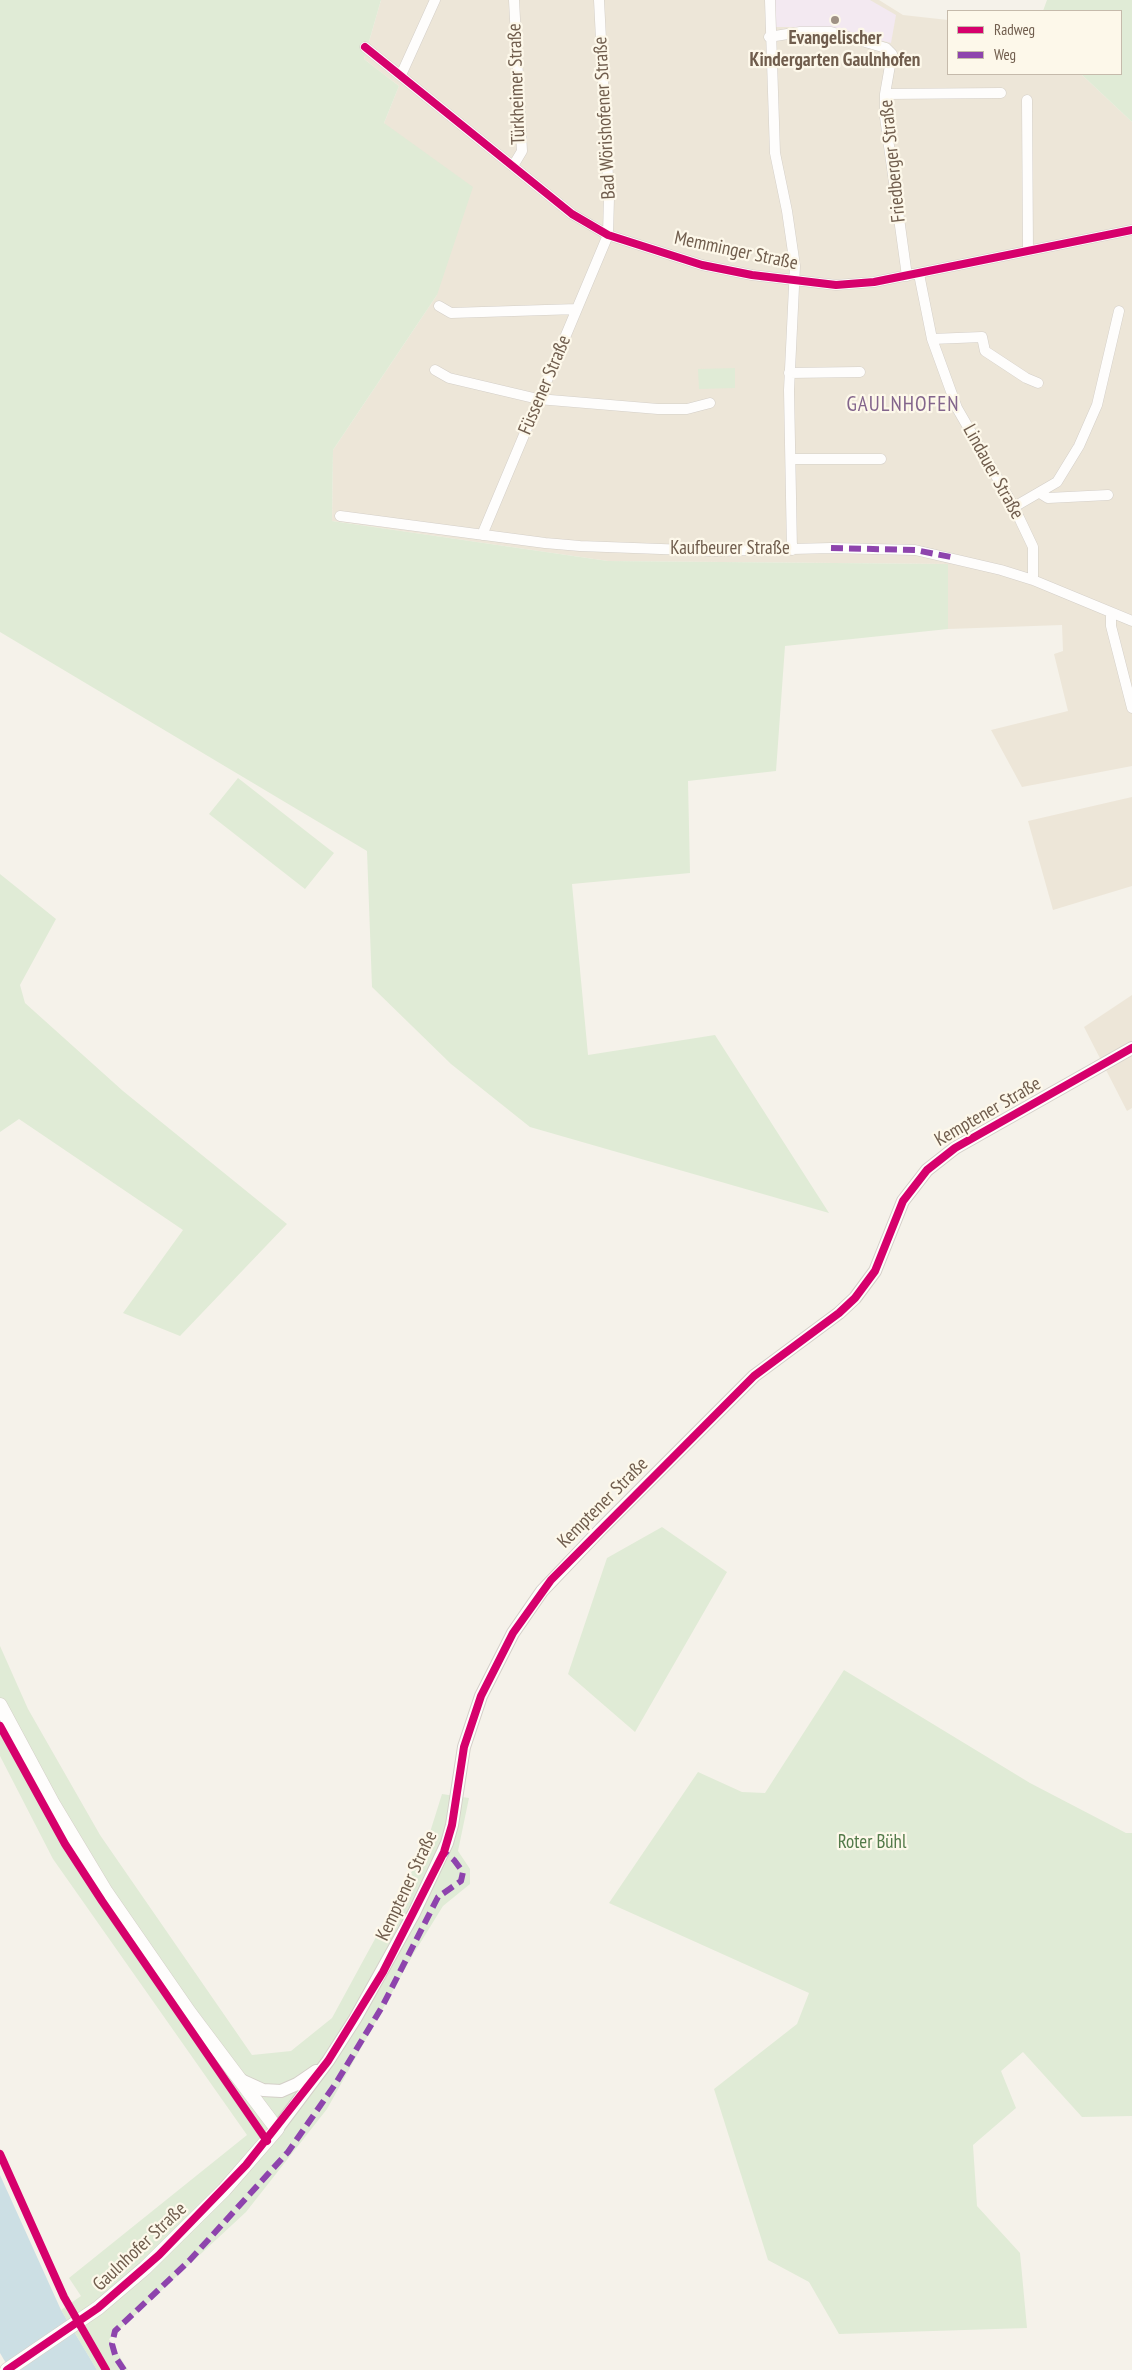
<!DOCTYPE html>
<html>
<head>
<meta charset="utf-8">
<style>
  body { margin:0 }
  #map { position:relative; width:1132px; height:2370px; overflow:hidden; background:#f5f2ea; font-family:"PT Sans Narrow",sans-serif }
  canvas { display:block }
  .legend { position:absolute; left:947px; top:10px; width:175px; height:65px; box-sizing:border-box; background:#fdf8ea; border:1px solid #c5baab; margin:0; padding:6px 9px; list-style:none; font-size:15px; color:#705d4d }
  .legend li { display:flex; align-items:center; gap:10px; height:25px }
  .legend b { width:25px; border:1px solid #c5baab }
</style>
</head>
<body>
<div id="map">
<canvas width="1132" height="2370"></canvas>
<ul class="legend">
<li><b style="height:6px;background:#d6006c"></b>Radweg</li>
<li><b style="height:6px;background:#8e44ad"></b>Weg</li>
</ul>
</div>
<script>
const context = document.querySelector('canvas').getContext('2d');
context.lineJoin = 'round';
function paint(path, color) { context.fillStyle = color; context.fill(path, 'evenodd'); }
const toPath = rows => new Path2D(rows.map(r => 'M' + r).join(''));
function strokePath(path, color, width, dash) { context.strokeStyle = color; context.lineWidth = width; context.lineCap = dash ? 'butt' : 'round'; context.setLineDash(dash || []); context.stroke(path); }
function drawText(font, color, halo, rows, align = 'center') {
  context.font = font + ' "PT Sans Narrow",sans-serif'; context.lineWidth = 4.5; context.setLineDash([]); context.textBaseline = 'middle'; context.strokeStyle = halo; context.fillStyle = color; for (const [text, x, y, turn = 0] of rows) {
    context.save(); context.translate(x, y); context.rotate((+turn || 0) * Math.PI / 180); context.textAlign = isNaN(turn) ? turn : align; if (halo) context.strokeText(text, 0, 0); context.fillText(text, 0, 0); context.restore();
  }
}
paint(toPath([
  [381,0,879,0,903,15,948,20,948,74,1081,74,1132,122,1132,766,1022,787,991,730,1068,711,1054,654,1063,651,1062,625,948,629,948,564,608,561,332,521,333,450,437,295,384,123,399,86,364,59],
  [1132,797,1132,886,1053,910,1028,821],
  [1132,995,1132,1108,1127,1111,1084,1027]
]), '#ede6d8');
paint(toPath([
  [774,0,870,0,896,15,891,43,828,27,775,27]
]), '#f3e9f1');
paint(toPath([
  [0,0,381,0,364,59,399,86,384,123,473,187,437,295,333,450,332,521,608,561,948,564,948,629,785,646,776,771,688,781,690,873,572,884,588,1055,715,1035,829,1213,530,1127,451,1064,372,987,367,851,0,632],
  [1047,0,1132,0,1132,122,1081,74,1121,74,1121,11,1043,11],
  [735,368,735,388,699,389,698,369],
  [238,778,334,853,305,889,209,814],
  [0,874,56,919,20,985,25,1003,123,1091,287,1224,180,1336,123,1313,183,1230,19,1119,0,1132],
  [662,1527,727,1572,635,1732,568,1674,607,1558],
  [0,1646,28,1709,100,1835,252,2055,291,2051,332,2018,426,1845,442,1794,469,1798,458,1851,470,1869,470,1884,443,1906,414,1953,327,2109,246,2212,109,2339,128,2370,97,2370,61,2310,81,2296,69,2278,247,2135,53,1859,0,1756],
  [844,1670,1030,1783,1126,1833,1132,1833,1132,2116,1082,2117,1023,2052,1001,2071,1016,2108,973,2145,977,2206,1020,2253,1027,2328,839,2334,809,2282,768,2260,714,2089,797,2024,809,1993,609,1903,698,1772,742,1792,765,1793]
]), '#e0ebd6');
paint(toPath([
  [0,2175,61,2310,97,2370,10,2370,0,2353]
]), '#ccdfe4');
const minor = toPath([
  [770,0,775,153,787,211,795,266,789,390,792,550],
  [769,37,800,32,831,32,886,48,892,54,885,94,885,117,907,276],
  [365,47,572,214,608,235,702,265,752,275,836,285,874,282,1132,230],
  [401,75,435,0],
  [885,94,1001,93],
  [1027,100,1028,251],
  [513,166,522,151,514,0],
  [919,274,932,339,957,408,1014,507,1033,547,1033,580],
  [439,306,451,313,577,309],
  [932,339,982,337,985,351,1026,378,1038,383],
  [435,370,449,378,538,399,658,409,687,409,710,403],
  [789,373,860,372],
  [791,459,881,459],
  [1040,493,1048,498,1108,495],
  [1014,507,1057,482,1079,446,1097,405,1119,311],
  [340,516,545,543,580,546,714,551,831,548,915,550,1001,570,1033,580,1132,621],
  [482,535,608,235,609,197,599,0],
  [1111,613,1111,626,1132,708]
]);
const tertiary = toPath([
  [241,2080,263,2090,281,2091,297,2084,316,2071],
  [277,2129,328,2061,355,2019,414,1913,447,1843,452,1825,464,1747,481,1696,513,1633,542,1591,601,1529,754,1376,839,1313,855,1298,875,1271,903,1201,927,1170,955,1148,1132,1048]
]);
const secondary = toPath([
  [0,1705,52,1802,106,1892,189,2012,277,2129,224,2190,145,2268,98,2308,7,2370]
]);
strokePath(minor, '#d4cfc8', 11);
strokePath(tertiary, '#d4cfc8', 14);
strokePath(secondary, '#d4cfc8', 15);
strokePath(minor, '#fefdfc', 10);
strokePath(tertiary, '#fefdfc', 12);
strokePath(secondary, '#fefdfc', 14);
strokePath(toPath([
  [831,548,915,550,951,557],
  [124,2370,116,2358,112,2344,115,2331,189,2261,288,2152,336,2083,382,2007,438,1897,461,1881,463,1872,454,1860,444,1852]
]), '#8e44ad', 6, [12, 6]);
strokePath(toPath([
  [365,47,572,214,608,235,702,265,752,275,836,285,874,282,1132,230],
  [0,1726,65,1844,102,1901,267,2141],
  [0,2154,64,2297,106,2370],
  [7,2370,98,2308,159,2255,246,2165,328,2061,383,1972,444,1852,452,1825,464,1747,481,1696,513,1633,551,1580,754,1376,839,1313,855,1298,875,1271,903,1201,927,1170,955,1148,1132,1048]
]), '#d6006c', 8);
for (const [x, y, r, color] of [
  [835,20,5,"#9f9184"]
]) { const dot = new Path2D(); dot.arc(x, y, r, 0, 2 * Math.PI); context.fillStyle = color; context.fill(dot); strokePath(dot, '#fdf8ea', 2); }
drawText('bold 19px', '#705d4d', '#fdf8ea', [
  ["Evangelischer",835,39],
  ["Kindergarten Gaulnhofen",835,61]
]);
drawText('19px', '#705d4d', '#fdf8ea', [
  ["Türkheimer Straße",517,84,-92],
  ["Bad Wörishofener Straße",605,118,-93],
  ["Friedberger Straße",893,161,-96],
  ["Memminger Straße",736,251,12],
  ["Füssener Straße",545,385,-67],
  ["Lindauer Straße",993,472,61],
  ["Kaufbeurer Straße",730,549],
  ["Kemptener Straße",988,1112,-30],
  ["Kemptener Straße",603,1503,-45],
  ["Kemptener Straße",407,1886,-65],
  ["Gaulnhofer Straße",140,2247,-43]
]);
drawText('19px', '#527a49', '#fdf8ea', [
  ["Roter Bühl",872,1843]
]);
context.letterSpacing = '1px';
drawText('21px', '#83658c', '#fdf8ea', [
  ["GAULNHOFEN",903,405]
]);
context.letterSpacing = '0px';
</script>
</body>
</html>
